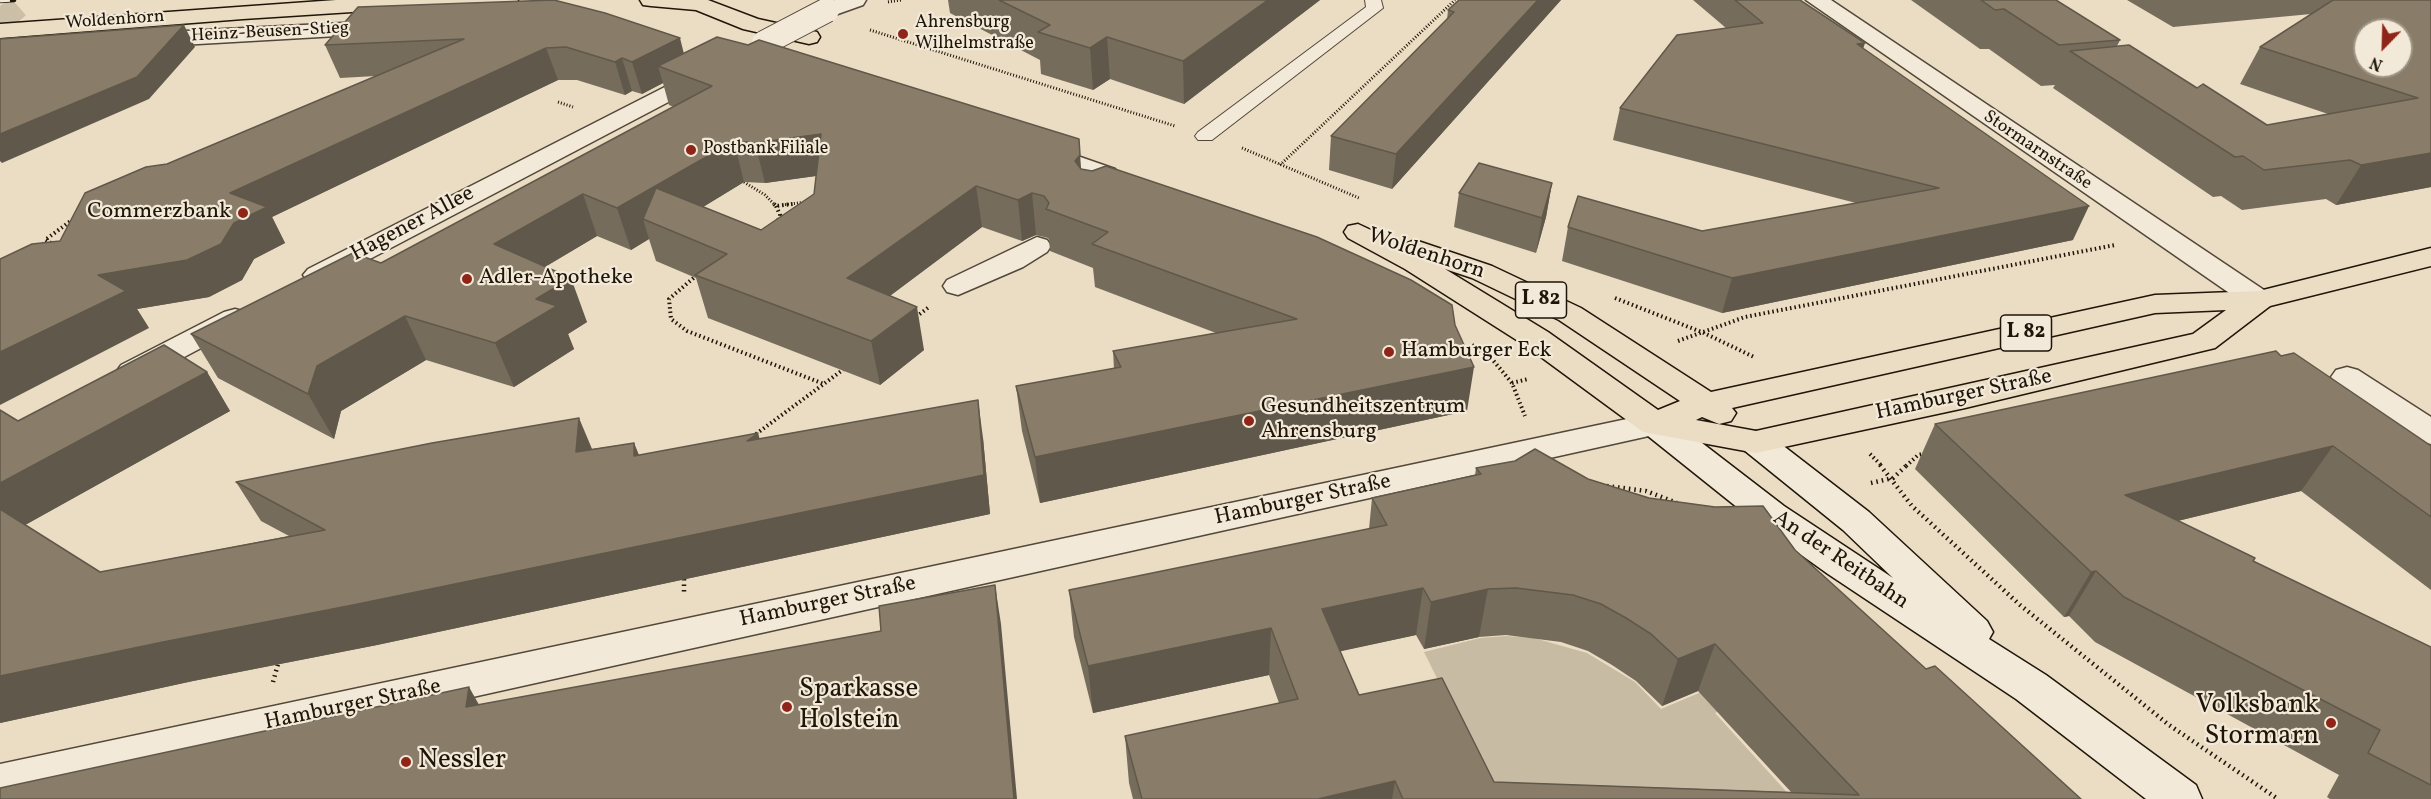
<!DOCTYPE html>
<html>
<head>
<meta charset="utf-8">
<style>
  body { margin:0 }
  #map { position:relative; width:2431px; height:799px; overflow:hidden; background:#ebddc3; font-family:Vollkorn,serif }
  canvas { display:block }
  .north { position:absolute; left:2353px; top:18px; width:60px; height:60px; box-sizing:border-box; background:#f2e9d8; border:2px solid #9e9485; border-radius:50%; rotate:203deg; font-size:16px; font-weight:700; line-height:24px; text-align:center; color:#1f1509 }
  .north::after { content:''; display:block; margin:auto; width:21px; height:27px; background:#8f2418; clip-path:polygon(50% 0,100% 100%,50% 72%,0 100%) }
</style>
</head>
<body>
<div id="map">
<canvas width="2431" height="799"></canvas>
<div class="north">N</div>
</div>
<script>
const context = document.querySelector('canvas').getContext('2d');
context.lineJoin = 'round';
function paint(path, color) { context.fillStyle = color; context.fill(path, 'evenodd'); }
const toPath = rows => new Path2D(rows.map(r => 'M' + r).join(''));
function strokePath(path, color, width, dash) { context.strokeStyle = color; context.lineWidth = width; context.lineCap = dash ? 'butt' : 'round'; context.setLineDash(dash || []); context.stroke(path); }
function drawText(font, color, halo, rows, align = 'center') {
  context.font = font + ' Vollkorn,serif'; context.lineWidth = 4.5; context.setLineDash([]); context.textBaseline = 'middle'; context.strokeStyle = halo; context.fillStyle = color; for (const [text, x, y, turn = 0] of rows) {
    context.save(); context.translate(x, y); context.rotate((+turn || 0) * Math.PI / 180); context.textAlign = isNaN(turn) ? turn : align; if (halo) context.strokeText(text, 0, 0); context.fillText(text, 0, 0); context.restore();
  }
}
paint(toPath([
  [1506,636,1534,638,1587,653,1635,682,1661,709,1706,690,1723,709,1715,713,1793,799,1497,799,1424,652,1480,638]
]), '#c8bba3');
strokePath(toPath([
  [0,22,25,0]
]), '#ccbfa7', 24, [24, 12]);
const lane = toPath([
  [1365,0,1381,0,1383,8,1212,140,1198,140,1195,136,1198,132,1366,7,1365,0]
]);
const street = toPath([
  [835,0,866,0,863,5,835,15,819,15,816,10,819,5,835,0],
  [1806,0,1831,0,2270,294,2274,300,2270,306,2259,309,2248,306,1806,0],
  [382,21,390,23,393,28,390,33,146,47,138,45,135,40,138,35,146,33,382,21],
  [706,66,714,68,718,73,714,78,328,281,318,284,308,281,303,275,308,269,706,66],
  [1040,143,1115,169,1124,187,1108,205,1098,207,1088,205,1084,199,1097,185,1095,180,1031,156,1027,151,1031,146,1040,143],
  [1037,237,1047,240,1051,246,1047,252,1023,267,958,295,947,292,943,286,947,280,1037,237],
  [235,309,246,312,250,318,246,324,143,379,132,382,121,379,116,372,121,365,224,312,235,309],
  [2347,367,2358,370,2431,417,2431,444,2419,441,2336,384,2331,377,2336,370,2347,367],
  [1655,413,1667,416,1672,424,1667,432,13,799,0,799,0,764,1655,413]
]);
const secondary = toPath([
  [1655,413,1667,416,1784,506,1893,578,1843,530,1744,450,1739,442,1744,434,1756,431,1768,434,1869,512,1987,621,1993,632,1989,639,2046,675,2196,785,2202,799,2146,799,2016,699,1828,574,1758,524,1643,432,1638,424,1643,416,1655,413]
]);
const primary = toPath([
  [336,0,518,0,515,5,507,6,463,6,454,3,446,6,243,19,0,38,0,24,336,0],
  [640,0,708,0,758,19,817,32,820,37,817,42,809,44,743,29,696,10,651,6,643,5,640,0],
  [1358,224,1403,245,1415,240,1492,266,1581,308,1711,392,2155,295,2259,291,2431,248,2431,266,2270,306,2215,348,1965,408,1756,453,1643,432,1526,346,1405,269,1348,238,1344,232,1348,226,1358,224],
  [1445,269,1472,278,1559,320,1680,401,1658,410,1548,332,1445,269],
  [2226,310,2193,334,1756,431,1696,420,1702,417,1719,424,1731,421,1736,413,1732,408,2155,313,2226,310]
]);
strokePath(lane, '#524738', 2);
strokePath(street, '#524738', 3);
strokePath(secondary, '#1f1509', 3);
strokePath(primary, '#1f1509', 3);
strokePath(toPath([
  [888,2,901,0],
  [870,30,1175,126],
  [558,102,573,107],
  [1242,148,1359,198],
  [1280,165,1455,0],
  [744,182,765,195,775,205],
  [782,205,806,202]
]), '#1f1509', 3, [1, 2]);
strokePath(toPath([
  [774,204,776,206,793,204],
  [776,206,780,215,778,221],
  [51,243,45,240,72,220],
  [697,275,669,299,671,319,687,331,824,384],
  [1615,298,1704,333,1754,357],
  [916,317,929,307],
  [1678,341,1745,317,2115,245],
  [1472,345,1492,359,1512,383,1525,416],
  [1512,383,1528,379],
  [756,434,844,369],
  [1870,454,1882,466],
  [1906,466,1918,455,1926,453]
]), '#1f1509', 4, [1.5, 3]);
strokePath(toPath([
  [1880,465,1912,506,2020,605,2169,725,2278,799],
  [1871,483,1893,478,1907,465],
  [1607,486,1646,491,1677,503],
  [684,579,684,595],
  [273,682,278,664]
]), '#1f1509', 4.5, [1.5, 4]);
paint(lane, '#f2e9d8');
paint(street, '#f2e9d8');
paint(secondary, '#f2e9d8');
paint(primary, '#ebddc3');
const rail = toPath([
  [0,1,14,0]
]);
strokePath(rail, '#1f1509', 4.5);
strokePath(rail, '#f2e9d8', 3, [10]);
const streetBridge = toPath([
  [764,43,827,10]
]);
strokePath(streetBridge, '#524738', 26, []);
strokePath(streetBridge, '#f2e9d8', 24);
paint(toPath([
  [948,0,1320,0,1184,104,1110,79,1093,90,1041,74,1040,60,950,13],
  [1459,0,1561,0,1392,189,1329,170,1331,136,1447,20,1448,10],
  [1693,0,1800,0,1863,49,2073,240,1722,313,1562,261,1568,227,1702,231,1856,203,1613,140,1620,108,1726,28],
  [1911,0,2056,0,2120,40,2117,46,2267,125,2328,114,2240,84,2260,47,2311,14,2173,27,2127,0,2431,0,2431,187,2336,205,2326,199,2242,210,2221,196,2213,197,2053,88,2055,85,2041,86,1989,49,1980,49],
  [358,7,684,54,1081,169,1467,411,1040,503,1022,431,1016,386,1114,369,1113,351,1216,333,1095,287,1093,268,1050,251,1049,240,1048,238,1036,235,1022,241,982,227,890,296,924,350,880,385,708,318,696,278,656,261,649,239,631,250,597,236,545,267,587,322,568,334,574,349,514,387,426,360,341,411,334,439,218,378,191,334,381,263,674,107,669,105,663,83,642,94,632,91,625,95,577,80,558,80,272,217,285,243,254,259,242,280,209,297,137,309,149,328,60,241,376,76,340,78,325,45],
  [816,176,814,194,761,230,703,207,744,182,765,183],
  [1552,183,1546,217,1536,253,1454,227,1459,193],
  [2281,356,2431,446,2431,590,2301,491,2178,521,2253,561,2431,647,2431,799,2330,799,2327,797,2339,775,2095,642,2069,616,2064,617,1915,469,1935,424],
  [207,372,230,411,25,525,100,572,289,536,261,521,236,482,592,449,634,443,639,455,760,439,983,438,990,514,377,645,193,681,0,723,18,421],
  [1476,468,1588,479,1795,550,1926,669,2081,799,1133,799,1129,783,1125,736,1279,703,1269,675,1093,713,1074,637,1069,590,1369,529,1372,498,1475,476],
  [1416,635,1424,649,1479,637,1506,635,1561,642,1588,651,1612,665,1636,681,1662,706,1698,691,1791,792,1494,782,1359,695,1340,651]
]), '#766c5b');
paint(toPath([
  [1268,0,1320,0,1184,104,1183,61],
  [1538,0,1561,0,1392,189,1396,154],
  [184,25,195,47,149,99,2,163,0,161,0,134],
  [1107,37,1110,79,1093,90,1090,48],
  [680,38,688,70,658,66,663,83,642,94,632,62],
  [1865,43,1855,74,1857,44],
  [546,48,558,80,272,217,285,243,254,259,242,280,209,297,137,309,149,328,0,405,0,352,98,275,234,223,230,193],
  [622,58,632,91,625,95,615,62],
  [821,134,830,174,765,183,755,143],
  [1079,139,1083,196,1075,161],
  [734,141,744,182,667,229,643,219,649,239,631,250,617,208],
  [2431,153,2431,187,2336,205,2361,165],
  [1552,183,1546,217,1536,253,1542,218],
  [976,186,982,227,856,321,847,278],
  [1032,193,1036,235,1022,241,1018,200],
  [583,194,597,236,511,287,494,244],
  [2089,206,2073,240,1722,313,1732,278],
  [571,278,587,322,568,334,574,349,514,387,495,343,536,299],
  [917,307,924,350,880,385,871,341],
  [405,316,426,360,341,411,334,439,308,394,317,366],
  [1474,367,1467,411,1040,503,1035,457],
  [207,372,230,411,9,534,0,523,0,483],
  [978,400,983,438,990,514,377,645,193,681,0,723,0,676],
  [579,418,595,456,576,452],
  [758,433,769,471,747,441],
  [634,443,649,482,634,456],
  [2333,446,2301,491,2098,540,2125,495],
  [2096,571,2069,616,2064,617,2091,572],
  [995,585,1001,624,1017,799,1014,799],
  [1423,588,1416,635,1319,656,1322,609],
  [1488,589,1479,637,1424,649,1431,602],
  [1271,628,1269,675,1093,713,1088,666],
  [1715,644,1698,691,1662,706,1678,659],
  [469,687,491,726,466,707],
  [1395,781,1392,799,1318,799]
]), '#60584a');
const building = toPath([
  [554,0,605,13,680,38,632,62,622,58,615,62,566,47,546,48,230,193,267,207,234,223,221,244,187,260,98,275,126,291,0,352,0,259,32,244,60,241,85,193,146,167,167,164,464,39,325,45,358,7,554,0],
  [999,0,1268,0,1183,61,1107,37,1090,48,1038,32,1050,25,999,0],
  [1459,0,1538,0,1396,154,1331,136,1454,12,1448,10,1459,0],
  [1735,0,1800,0,1865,43,1857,44,2089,206,1732,278,1568,227,1578,196,1702,231,1939,188,1620,108,1677,35,1763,23,1735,0],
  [1981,0,2056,0,2120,40,2059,45,2004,9,1995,10,1981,0],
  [2333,0,2431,0,2431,153,2361,165,2350,160,2264,170,2243,156,2235,157,2070,51,2129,45,2197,88,2203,84,2267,125,2418,98,2260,47,2333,0],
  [2365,30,2401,30,2401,66,2365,66,2365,30],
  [184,25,137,77,0,134,0,39,184,25],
  [717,37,748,45,759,40,1079,139,1080,155,1075,161,1081,169,1092,171,1106,166,1317,237,1411,280,1452,305,1455,325,1474,367,1035,457,1016,386,1121,367,1113,351,1297,319,1092,244,1108,232,1046,209,1049,203,1044,196,1032,193,1018,200,976,186,847,278,917,307,871,341,695,275,727,254,643,219,656,188,761,230,814,194,821,134,755,143,734,141,617,208,583,194,494,244,571,278,536,299,557,306,495,343,405,316,317,366,308,394,191,334,353,253,381,263,712,86,658,66,717,37],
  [1479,163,1552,183,1542,218,1459,193,1479,163],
  [164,345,207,372,0,483,0,410,18,421,164,345],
  [2276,351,2281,356,2294,353,2431,446,2431,517,2333,446,2125,495,2255,558,2253,561,2431,647,2431,785,2368,753,2380,730,2124,597,2096,571,2091,572,1935,424,2276,351],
  [978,400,984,475,353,605,163,642,0,676,0,509,100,572,325,530,236,482,432,443,579,418,576,452,634,443,634,456,758,433,747,441,978,400],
  [1535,449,1588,479,1649,498,1715,507,1763,506,1795,550,1926,669,1935,666,2081,799,1403,799,1395,781,1318,799,1142,799,1125,736,1298,699,1271,628,1088,666,1069,590,1387,525,1372,498,1481,474,1476,468,1515,461,1535,449],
  [1423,588,1431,602,1488,589,1516,588,1573,595,1601,604,1626,618,1651,634,1678,659,1715,644,1859,795,1494,782,1442,678,1359,695,1322,609,1423,588],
  [995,585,1014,799,0,799,0,788,469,687,466,707,881,631,879,606,995,585]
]);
paint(building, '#897d6a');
strokePath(building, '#60584a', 1.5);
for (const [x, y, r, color] of [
  [903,34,6,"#8f2418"],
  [691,150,6,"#8f2418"],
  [243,213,6,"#8f2418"],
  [467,279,6,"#8f2418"],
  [1389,352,6,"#8f2418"],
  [1249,421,6,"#8f2418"],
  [787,707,6,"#8f2418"],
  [2331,723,6,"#8f2418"],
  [406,762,6,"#8f2418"]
]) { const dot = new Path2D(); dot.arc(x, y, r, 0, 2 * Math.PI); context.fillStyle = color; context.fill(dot); strokePath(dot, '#f2e9d8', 2); }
drawText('18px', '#1f1509', '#f2e9d8', [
  ["Woldenhorn",115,21,-4],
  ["Heinz-Beusen-Stieg",270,33,-3],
  ["Stormarnstraße",2037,151,34]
]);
drawText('18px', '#1f1509', '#f2e9d8', [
  ["Ahrensburg",915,24],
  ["Wilhelmstraße",915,45],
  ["Postbank Filiale",703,150]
], 'left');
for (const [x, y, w] of [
  [1541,300,51],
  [2026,333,51]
]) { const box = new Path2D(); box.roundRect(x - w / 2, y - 18, w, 36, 4.5); context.fillStyle = '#f2e9d8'; context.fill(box); strokePath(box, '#1f1509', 1.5); }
drawText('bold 21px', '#1f1509', null, [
  ["L 82",1541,300],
  ["L 82",2026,333]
]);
drawText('22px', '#1f1509', '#f2e9d8', [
  ["Commerzbank",231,213,"right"],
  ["Adler-Apotheke",479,279],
  ["Hamburger Eck",1401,352],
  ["Gesundheitszentrum",1261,408],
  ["Ahrensburg",1261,433]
], 'left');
drawText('22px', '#1f1509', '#f2e9d8', [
  ["Hagener Allee",413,225,-28],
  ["Woldenhorn",1426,255,18],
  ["Hamburger Straße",1964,396,-12],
  ["Hamburger Straße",1303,501,-12],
  ["An der Reitbahn",1840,561,34],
  ["Hamburger Straße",828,603,-12],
  ["Hamburger Straße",353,706,-12]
]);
drawText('27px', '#1f1509', '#f2e9d8', [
  ["Sparkasse",799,691],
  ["Holstein",799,722],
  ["Volksbank",2319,707,"right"],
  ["Stormarn",2319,738,"right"],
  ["Nessler",418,762]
], 'left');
</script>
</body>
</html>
